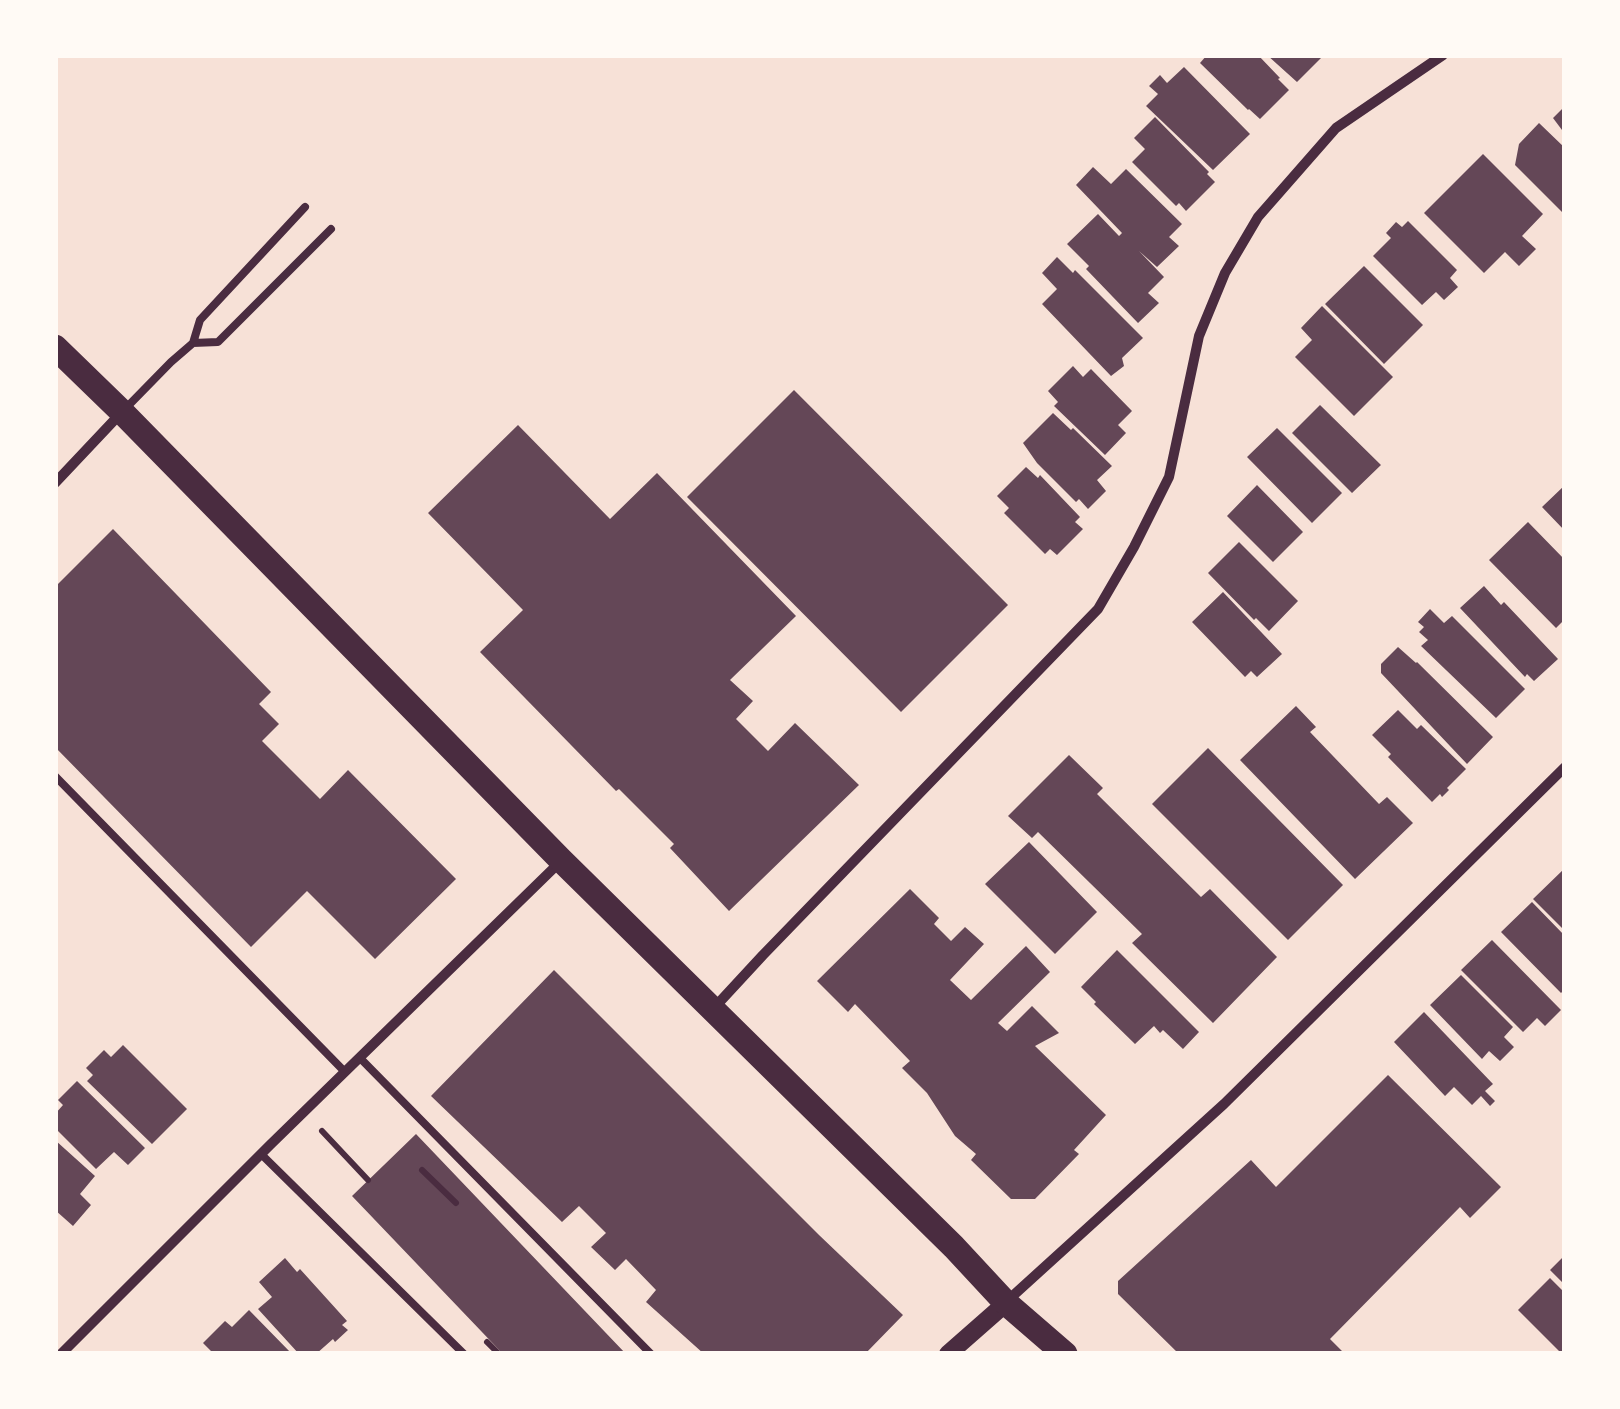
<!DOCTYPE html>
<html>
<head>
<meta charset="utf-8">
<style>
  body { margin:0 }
  #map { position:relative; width:1620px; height:1409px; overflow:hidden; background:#f7e1d7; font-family:Manrope,sans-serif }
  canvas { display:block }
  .frame { position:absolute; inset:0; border:58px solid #fffaf5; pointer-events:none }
</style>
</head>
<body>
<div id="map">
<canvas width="1620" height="1409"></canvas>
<div class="frame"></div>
</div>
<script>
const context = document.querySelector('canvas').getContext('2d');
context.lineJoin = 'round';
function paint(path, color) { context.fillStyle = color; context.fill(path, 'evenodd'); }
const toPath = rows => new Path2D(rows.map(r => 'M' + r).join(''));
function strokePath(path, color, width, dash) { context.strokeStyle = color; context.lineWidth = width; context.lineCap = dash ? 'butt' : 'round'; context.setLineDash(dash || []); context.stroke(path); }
paint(toPath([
  [1207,55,1258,55,1280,78,1278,79,1289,90,1260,119,1249,109,1248,110,1200,63],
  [1267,55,1324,55,1297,82],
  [1184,67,1250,134,1213,170,1146,106,1158,94,1149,86,1160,75,1167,83],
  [1565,106,1565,134,1553,118],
  [1155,117,1209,172,1207,174,1215,182,1186,211,1179,203,1176,206,1132,162,1145,149,1134,138],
  [1539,123,1565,148,1565,215,1515,165,1519,144],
  [1483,154,1543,214,1522,236,1536,249,1519,266,1505,252,1484,273,1424,213],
  [1093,167,1111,184,1126,169,1182,224,1169,237,1179,246,1157,267,1139,251,1164,277,1148,293,1159,303,1138,323,1086,269,1089,266,1067,244,1098,214,1119,236,1122,233,1076,185],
  [1408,221,1457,270,1450,278,1458,287,1444,300,1436,292,1422,305,1373,256,1391,238,1386,233,1396,222,1402,227],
  [1057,257,1073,273,1075,270,1143,338,1122,358,1124,366,1111,376,1042,304,1057,289,1042,273],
  [1364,266,1423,325,1384,364,1325,304],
  [1322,306,1393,377,1354,416,1295,357,1312,340,1301,328],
  [1073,366,1083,377,1091,369,1132,411,1118,425,1126,433,1105,455,1054,406,1058,402,1048,391],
  [794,390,1008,605,901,712,687,497],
  [1320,405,1381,465,1352,493,1292,433],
  [1053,413,1071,430,1073,428,1112,466,1097,480,1106,491,1088,509,1079,499,1076,502,1037,463,1023,443],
  [518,425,610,519,657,473,796,616,730,680,753,701,736,719,768,751,795,723,859,785,729,911,670,848,674,844,619,789,616,791,480,652,523,610,428,513],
  [1277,428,1342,493,1312,523,1247,457],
  [1026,467,1038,478,1040,475,1080,517,1075,522,1083,529,1057,555,1050,549,1045,554,1004,513,1009,508,997,496],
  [1257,485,1303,532,1273,562,1227,516],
  [1565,485,1565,531,1542,507],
  [1528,522,1565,560,1565,619,1556,628,1489,560],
  [113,529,271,692,259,704,279,724,262,741,320,799,348,770,456,879,375,959,307,891,251,947,55,747,55,587],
  [1239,542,1298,601,1269,631,1256,618,1254,620,1208,573],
  [1484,586,1501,605,1504,602,1558,659,1534,681,1527,674,1525,677,1460,608],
  [1223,592,1282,654,1257,677,1251,671,1245,677,1192,622],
  [1430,609,1444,623,1452,616,1525,689,1496,718,1421,646,1428,640,1419,632,1424,627,1418,622],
  [1398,647,1416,663,1417,662,1493,737,1467,764,1381,673,1381,664],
  [1296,706,1316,727,1310,732,1379,804,1387,797,1413,823,1355,879,1240,760],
  [1398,710,1417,729,1421,725,1466,769,1447,788,1449,790,1442,797,1440,794,1432,802,1388,757,1391,754,1372,735],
  [1208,748,1343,885,1288,940,1152,804],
  [1069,755,1103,788,1097,794,1201,897,1210,889,1277,957,1213,1023,1132,943,1142,934,1038,832,1032,838,1008,816],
  [1029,842,1097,912,1055,954,985,884],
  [1565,868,1565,931,1533,899],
  [910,889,939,918,934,924,951,941,965,927,984,944,950,980,971,1000,1026,946,1050,972,998,1023,1007,1031,1032,1006,1059,1033,1035,1046,1106,1115,1074,1150,1079,1154,1035,1199,1011,1199,971,1160,976,1154,955,1136,927,1093,902,1068,910,1061,855,1004,848,1012,817,981],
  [1532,902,1565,936,1565,989,1561,993,1501,932],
  [1492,940,1561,1010,1545,1026,1537,1018,1523,1032,1461,970],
  [1117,950,1199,1032,1183,1049,1163,1030,1160,1033,1154,1026,1135,1044,1094,1004,1096,1002,1081,987],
  [554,970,819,1235,903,1315,865,1354,704,1354,646,1302,656,1290,626,1259,615,1270,591,1247,606,1233,579,1206,562,1222,431,1096],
  [1461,975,1513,1027,1504,1037,1514,1047,1500,1061,1489,1051,1482,1059,1430,1005],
  [1424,1012,1493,1084,1485,1091,1495,1101,1490,1106,1481,1096,1472,1105,1454,1087,1445,1096,1394,1042],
  [123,1045,187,1109,152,1144,87,1081,93,1075,86,1068,104,1050,111,1057],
  [1388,1075,1501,1187,1470,1218,1460,1207,1330,1339,1345,1354,1179,1354,1118,1294,1118,1281,1251,1160,1276,1187],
  [77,1081,145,1148,128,1165,114,1152,96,1169,55,1128,55,1114,63,1105,58,1100],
  [416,1134,626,1354,503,1354,352,1196],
  [55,1140,95,1176,80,1194,91,1205,73,1226,55,1210],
  [1565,1255,1565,1285,1550,1270],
  [285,1258,297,1272,300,1269,347,1321,342,1325,348,1330,335,1342,333,1339,316,1354,299,1354,258,1309,272,1297,259,1282],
  [1550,1278,1565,1293,1565,1354,1562,1354,1518,1310],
  [249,1310,292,1354,214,1354,203,1343,225,1321,232,1327]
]), '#644757');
strokePath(toPath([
  [322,1131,368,1180],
  [422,1170,456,1203],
  [487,1342,499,1354]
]), '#4a2c40', 6);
strokePath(toPath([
  [193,343,218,342,331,229],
  [125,409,171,362,193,343,200,320,305,207],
  [55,776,345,1072],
  [360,1058,651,1354],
  [261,1154,464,1354]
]), '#4a2c40', 8);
strokePath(toPath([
  [55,483,121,413],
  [714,1008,763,955,1098,609,1134,547,1169,477,1199,336,1225,273,1258,217,1336,128,1443,55],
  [1006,1302,1224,1104,1565,767],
  [61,1354,270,1145,561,861]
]), '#4a2c40', 10);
strokePath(toPath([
  [948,1354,1006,1303]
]), '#4a2c40', 18);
strokePath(toPath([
  [55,347,122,412,561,860,954,1247,1006,1303,1065,1354]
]), '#4a2c40', 25);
</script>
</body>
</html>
